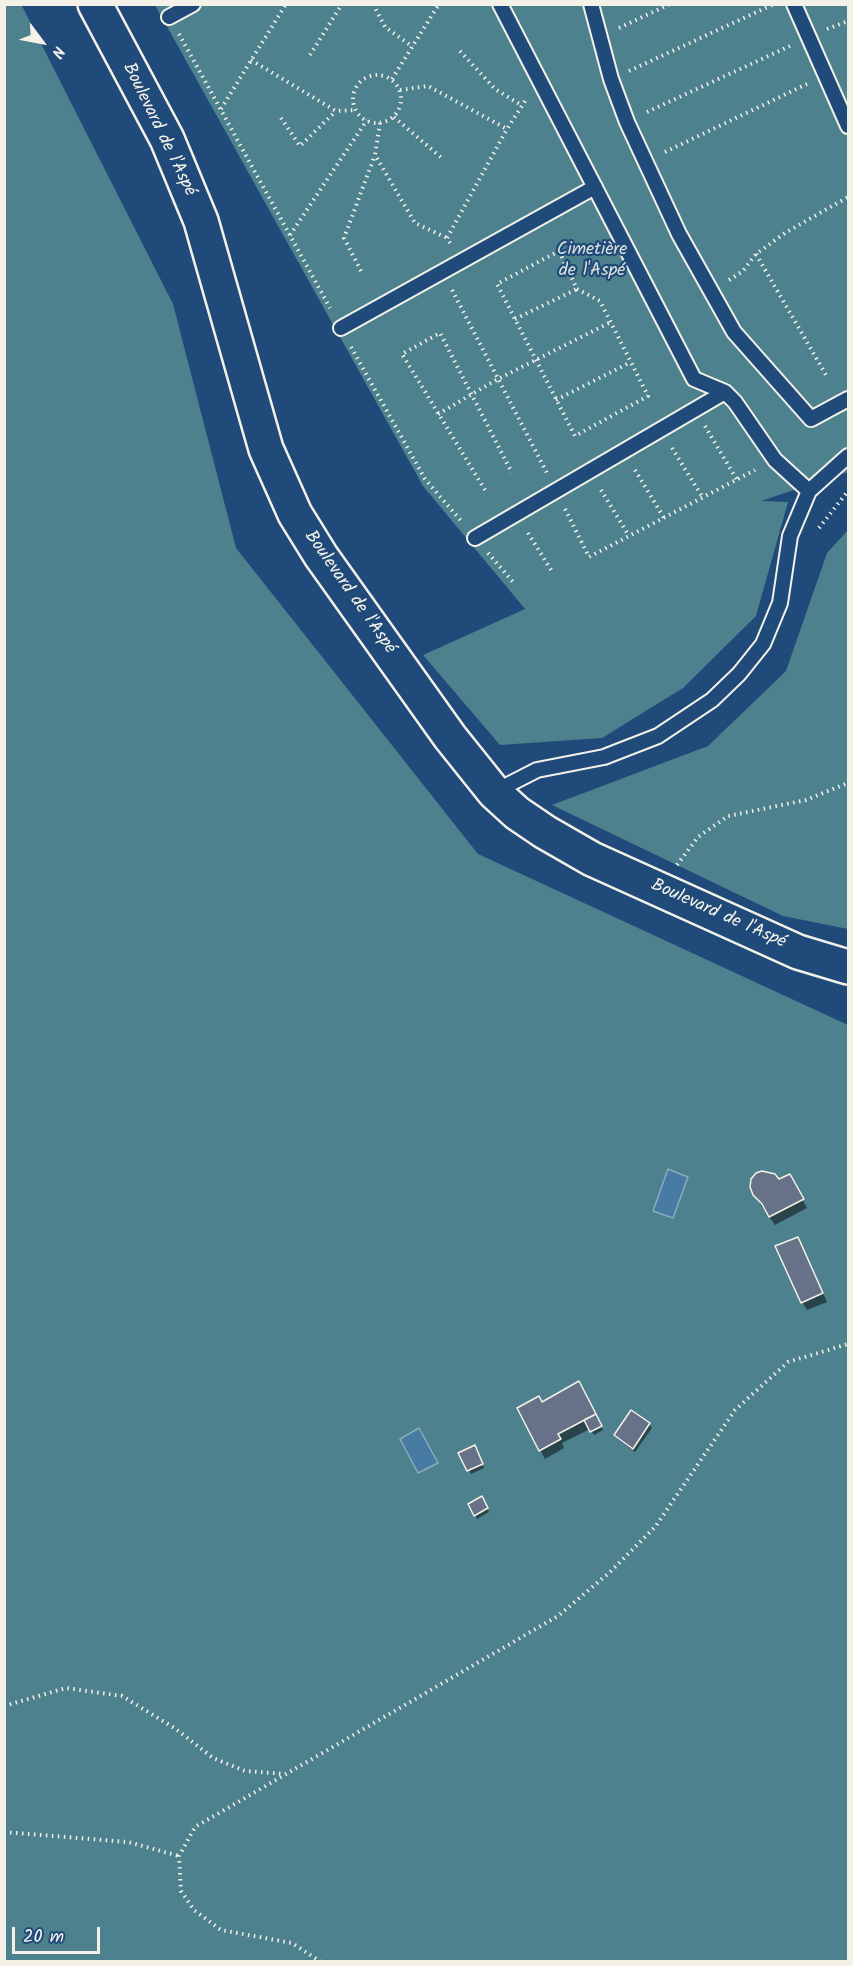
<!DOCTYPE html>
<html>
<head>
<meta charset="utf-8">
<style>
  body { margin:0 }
  #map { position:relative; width:853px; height:1966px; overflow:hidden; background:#1f4a7a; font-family:Kalam,sans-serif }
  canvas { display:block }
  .frame { position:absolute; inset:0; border:6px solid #f4f1e8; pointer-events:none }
  .north { position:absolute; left:12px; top:12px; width:60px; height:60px; -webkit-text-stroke:4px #1f4a7a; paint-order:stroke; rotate:122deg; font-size:16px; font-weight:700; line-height:24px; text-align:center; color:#f4f1e8 }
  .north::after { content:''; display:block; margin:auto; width:21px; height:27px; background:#f4f1e8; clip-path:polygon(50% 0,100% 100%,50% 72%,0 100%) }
  .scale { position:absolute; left:12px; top:1927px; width:88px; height:27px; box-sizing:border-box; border:3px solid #f4f1e8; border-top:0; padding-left:8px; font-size:18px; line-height:21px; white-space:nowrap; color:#f4f1e8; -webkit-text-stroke:4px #1f4a7a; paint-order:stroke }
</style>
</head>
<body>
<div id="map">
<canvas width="853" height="1966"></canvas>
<div class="frame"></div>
<div class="north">N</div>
<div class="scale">20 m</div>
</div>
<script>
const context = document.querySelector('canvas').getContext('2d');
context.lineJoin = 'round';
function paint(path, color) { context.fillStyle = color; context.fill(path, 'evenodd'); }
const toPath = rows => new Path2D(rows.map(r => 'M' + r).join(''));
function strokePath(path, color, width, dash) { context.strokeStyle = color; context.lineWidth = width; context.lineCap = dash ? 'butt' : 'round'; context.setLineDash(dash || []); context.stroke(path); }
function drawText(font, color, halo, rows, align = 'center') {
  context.font = font + ' Kalam,sans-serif'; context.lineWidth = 4.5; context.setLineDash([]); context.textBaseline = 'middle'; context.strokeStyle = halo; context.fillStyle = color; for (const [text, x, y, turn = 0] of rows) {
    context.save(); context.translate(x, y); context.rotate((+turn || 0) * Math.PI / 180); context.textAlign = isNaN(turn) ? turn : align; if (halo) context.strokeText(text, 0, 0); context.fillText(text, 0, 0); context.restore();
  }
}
paint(toPath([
  [21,4,173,304,236,548,478,854,848,1025,848,1961,5,1962,4,5],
  [155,5,848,5,848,472,761,501,788,502,756,616,683,688,602,738,500,745,423,655,525,609,423,486],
  [848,530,848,929,783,916,552,805,708,746,786,671,827,553]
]), '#4d818e');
const water = toPath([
  [668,1169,688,1177,673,1218,653,1211,668,1169],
  [419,1428,438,1463,418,1473,400,1439,419,1428]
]);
paint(water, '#477ba4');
strokePath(water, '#8caabf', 1.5);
paint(toPath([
  [789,1175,807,1208,775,1225,754,1195],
  [802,1247,827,1302,807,1310,802,1302],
  [583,1392,603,1430,594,1435,590,1429,562,1443,564,1448,545,1459,519,1409],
  [632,1412,649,1424,652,1428,635,1452,618,1439,615,1436],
  [477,1451,484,1468,471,1474,460,1453],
  [481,1498,489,1512,477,1519,470,1504]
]), '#0007');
const building = toPath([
  [762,1171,775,1174,779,1179,790,1174,804,1199,769,1217,762,1204,753,1195,750,1187,751,1179,756,1173,762,1171],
  [798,1237,823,1293,801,1303,775,1246,798,1237],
  [579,1381,596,1414,558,1434,561,1439,539,1451,517,1408,539,1396,542,1402,579,1381],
  [631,1410,650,1423,633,1449,614,1435,631,1410],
  [596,1414,602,1426,590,1432,584,1420,596,1414],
  [475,1445,483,1464,467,1471,458,1453,475,1445],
  [482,1496,488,1508,474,1516,468,1504,482,1496]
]);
paint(building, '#677187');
strokePath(building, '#f4f1e8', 1.5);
const service = toPath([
  [500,4,694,379,725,392,735,402,775,460,809,491],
  [591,4,611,79,627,122,679,234,734,332,811,419,848,399],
  [794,4,848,126],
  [169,17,193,4],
  [341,328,595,187],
  [475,538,725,392],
  [494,792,537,770,604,757,658,736,712,700,739,674,763,644,780,603,790,536,809,491,848,456]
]);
const secondary = toPath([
  [95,4,167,139,201,221,266,449,295,514,321,556,450,737,494,792,517,813,545,832,592,859,798,952,848,967]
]);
strokePath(service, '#f4f1e8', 18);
strokePath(secondary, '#f4f1e8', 38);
strokePath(toPath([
  [373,4,385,27,413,47],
  [619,28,670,4],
  [827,29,848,21],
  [179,34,330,308],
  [460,51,495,89,521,105],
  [310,55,342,4],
  [251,60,336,111,356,110],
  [629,71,772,5],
  '353 99a24 24 0 1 1 48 0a24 24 0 1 1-48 0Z',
  [392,79,439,4],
  [400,90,428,86,507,129],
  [221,109,286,4],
  [647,112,790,46],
  [394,117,444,160],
  [281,118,300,146,336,111],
  [380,123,375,155,415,223,447,238],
  [665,152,807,84],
  [290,235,367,120],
  [450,243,447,238,507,129,525,101],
  [559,251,577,289,600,301,648,396,575,436,497,284,559,251],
  [756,254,826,375],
  [361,271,344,238,375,155],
  [729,280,743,271,756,254,785,233,848,197],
  [452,290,547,473],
  [515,319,577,289],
  [351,347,425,479,462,522],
  [556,400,631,362],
  [438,414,498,379,611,322],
  [705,426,737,480],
  [672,448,703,498],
  [635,470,664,518],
  [485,490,402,354,440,333,512,473],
  [601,490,629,536],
  [565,509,589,557,755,470],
  [819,528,848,491],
  [528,533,553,573],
  [488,553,513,582],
  [677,865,698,837,728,816,806,800,848,783],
  [4,1706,66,1688,122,1696,176,1729,213,1758,245,1771,285,1774],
  [4,1832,128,1842,179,1856],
  [321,1962,292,1943,221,1930,194,1910,181,1891,179,1856,195,1827,558,1616,609,1573,655,1527,735,1410,788,1362,848,1344]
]), '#f4f1e8', 4, [1.5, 4.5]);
strokePath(service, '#1f4a7a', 14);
strokePath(secondary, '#1f4a7a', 33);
drawText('18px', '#f4f1e8', '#1f4a7a', [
  ["Boulevard de l'Aspé",158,130,64],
  ["Boulevard de l'Aspé",349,593,55],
  ["Boulevard de l'Aspé",718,915,24]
]);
drawText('18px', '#dbe0da', '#1f4a7a', [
  ["Cimetière",592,251],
  ["de l'Aspé",592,272]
]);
</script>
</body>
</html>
